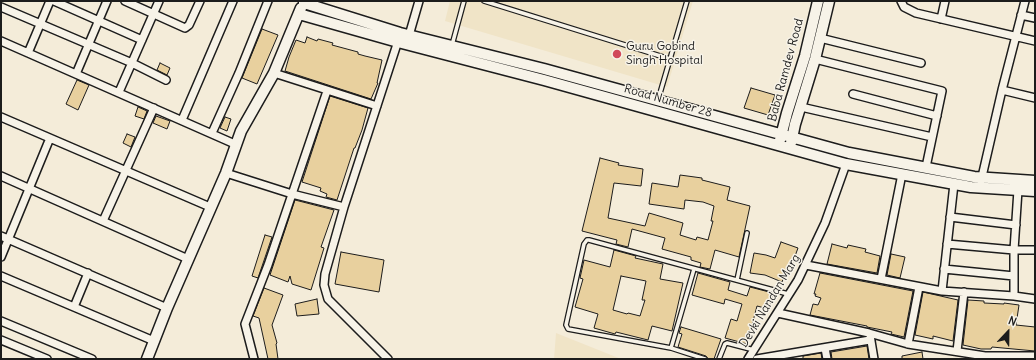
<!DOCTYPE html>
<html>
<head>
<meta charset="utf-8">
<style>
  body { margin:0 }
  #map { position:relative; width:1036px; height:360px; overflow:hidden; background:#f4ecd9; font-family:Delius,sans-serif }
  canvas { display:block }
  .frame { position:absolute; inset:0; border:2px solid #1c1c1c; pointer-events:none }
  .north { position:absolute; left:988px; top:312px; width:40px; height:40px; -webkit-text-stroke:3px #f7f3e8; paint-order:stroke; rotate:22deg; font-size:11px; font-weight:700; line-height:16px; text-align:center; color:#1c1c1c }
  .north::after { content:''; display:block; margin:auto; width:14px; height:18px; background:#1c1c1c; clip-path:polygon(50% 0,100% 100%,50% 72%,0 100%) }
</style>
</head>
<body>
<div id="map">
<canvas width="1036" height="360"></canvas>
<div class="frame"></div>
<div class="north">N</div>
</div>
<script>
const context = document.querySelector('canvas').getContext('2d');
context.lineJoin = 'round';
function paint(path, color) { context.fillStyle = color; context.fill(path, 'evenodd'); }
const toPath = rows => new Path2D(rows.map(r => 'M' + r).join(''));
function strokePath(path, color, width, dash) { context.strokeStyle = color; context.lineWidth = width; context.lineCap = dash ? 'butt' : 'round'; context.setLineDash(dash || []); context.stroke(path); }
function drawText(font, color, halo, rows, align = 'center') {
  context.font = font + ' Delius,sans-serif'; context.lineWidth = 3; context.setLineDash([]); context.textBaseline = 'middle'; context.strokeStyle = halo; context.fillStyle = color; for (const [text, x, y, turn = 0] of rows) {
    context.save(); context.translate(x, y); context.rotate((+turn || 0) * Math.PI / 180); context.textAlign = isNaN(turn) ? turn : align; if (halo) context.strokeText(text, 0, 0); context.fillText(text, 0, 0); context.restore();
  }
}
paint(toPath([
  [450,1,693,1,667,87,445,21],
  [556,333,621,359,554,359]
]), '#f0e4c7');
const building = toPath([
  [262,29,278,35,257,84,242,78,262,29],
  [307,37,317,41,318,39,333,43,332,45,358,52,358,54,365,56,382,60,377,83,378,83,371,99,285,71,289,57,296,40,305,43,307,37],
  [160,63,170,68,167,75,157,70,160,63],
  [77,80,89,85,78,110,66,104,77,80],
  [751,88,775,95,768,115,744,108,751,88],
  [330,96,368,108,362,130,355,148,354,148,337,200,326,197,327,194,320,191,321,188,302,182,330,96],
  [138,107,147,111,144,119,135,116,138,107],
  [156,116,170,121,167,129,153,123,156,116],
  [225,117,231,119,227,131,220,128,225,117],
  [127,134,135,137,131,147,123,143,127,134],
  [600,158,619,163,618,165,643,169,641,186,614,183,608,218,645,226,649,213,683,223,680,235,696,240,697,237,708,240,713,221,711,221,714,206,703,202,685,200,684,209,649,204,652,183,678,187,680,175,702,178,702,180,730,187,727,200,750,206,739,257,715,250,710,269,700,267,701,263,691,260,691,257,662,249,665,238,632,229,628,247,616,244,617,240,582,231,600,158],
  [295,200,334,210,321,247,324,248,311,290,292,284,290,276,288,282,270,275,295,200],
  [265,235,272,237,258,278,252,276,265,235],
  [781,242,798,248,791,267,788,266,782,282,765,275,750,273,754,253,766,255,775,258,781,242],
  [832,244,847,248,848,245,866,249,865,252,880,256,877,273,827,264,832,244],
  [614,250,636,256,635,258,663,264,660,279,683,283,672,331,652,326,648,340,616,332,615,334,594,328,598,314,575,307,583,279,580,278,584,260,610,267,614,250],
  [621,276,646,281,642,300,645,300,640,316,628,313,627,314,613,310,621,276],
  [341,252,384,260,379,292,335,284,341,252],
  [891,254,905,257,900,278,887,275,891,254],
  [698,273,730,282,728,290,747,296,750,287,773,293,769,309,757,306,747,344,725,338,731,319,737,321,742,304,725,299,724,304,692,295,698,273],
  [820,273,913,291,904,337,891,334,892,332,867,327,867,326,810,315,813,304,818,305,821,298,815,296,816,294,814,294,820,273],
  [264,288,283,295,272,325,277,343,276,344,278,359,268,359,259,318,253,316,264,288],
  [923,292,958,300,953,341,933,336,933,339,915,335,923,292],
  [317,299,319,314,297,316,295,304,317,299],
  [968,300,984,301,984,303,1004,304,1004,303,1019,305,1016,325,1035,327,1035,351,992,347,991,349,981,349,963,345,968,300],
  [681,327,721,339,714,359,708,359,706,356,678,347,682,334,679,333,681,327],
  [867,346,869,359,832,359,831,352,867,346],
  [922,352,923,359,902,359,902,356,922,352],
  [821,353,822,359,803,359,803,356,821,353]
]);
paint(building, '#e8d09e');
strokePath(building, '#1c1c1c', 1);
const lane = toPath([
  [484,1,670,59],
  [452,45,464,1],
  [658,100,687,1],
  [737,280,747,233],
  [671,348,694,269],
  [705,359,671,348,568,329,566,325,584,244,587,240,589,240,788,294],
  [719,359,725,344,727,343,754,350]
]);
const street = toPath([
  [54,1,142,40],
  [125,1,185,28,189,25,200,1],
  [901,1,904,7,916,13,1035,41],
  [1,7,132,63,166,80],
  [1021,15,1035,18],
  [941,19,945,1],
  [820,38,921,63],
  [408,39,419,1],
  [1,41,237,145],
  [28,53,50,1],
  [815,59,942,91,926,167],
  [274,73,377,106],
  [76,74,107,1],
  [1002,90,1035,98],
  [119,92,159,1],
  [853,94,937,116],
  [801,107,932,137],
  [1,117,210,207],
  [182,120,233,1],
  [212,133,239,73,268,1],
  [226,173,292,194,344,207],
  [1,176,188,259],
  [981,181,1002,90,1025,1],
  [950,217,1016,225],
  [103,221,154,108],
  [1,236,167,308],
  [947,244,1014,250,1035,250],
  [1,257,50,138],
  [806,265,942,291,1014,296,1035,299],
  [944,269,1014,276],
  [1,276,154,341],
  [881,279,902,174],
  [942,291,954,184],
  [1014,296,1014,250,1018,190],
  [74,307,88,273],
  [778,313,869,333,908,344,985,356,1035,356],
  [1,321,92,359],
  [870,335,874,359],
  [1,340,47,359],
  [908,344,919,287],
  [825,348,827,359],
  [957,351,964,292],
  [254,359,245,324,268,265,327,91],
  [388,359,328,299,324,285,325,274,344,207,399,38],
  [748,359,798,280,825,223,846,164],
  [757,359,870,340]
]);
const secondary = toPath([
  [304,3,400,33,544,69,849,153,974,177,1035,181],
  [299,14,398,42,544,80,846,164,971,187,1035,191],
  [780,140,787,113,805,56,818,1],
  [791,143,795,124,815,59,829,1],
  [147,359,167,308,226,173,241,131,274,73,301,8]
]);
strokePath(lane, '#1c1c1c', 6);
strokePath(street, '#1c1c1c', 10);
strokePath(secondary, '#1c1c1c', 13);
strokePath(lane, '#f7f3e8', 3.5);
strokePath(street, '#f7f3e8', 7);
strokePath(secondary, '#f7f3e8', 10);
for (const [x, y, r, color] of [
  [617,54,5,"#d1495b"]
]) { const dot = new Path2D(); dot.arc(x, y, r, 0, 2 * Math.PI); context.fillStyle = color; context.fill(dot); strokePath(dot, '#f7f3e8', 1.5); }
drawText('12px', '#1c1c1c', '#f7f3e8', [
  ["Guru Gobind",626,47],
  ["Singh Hospital",626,61]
], 'left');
drawText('12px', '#1c1c1c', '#f7f3e8', [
  ["Baba Ramdev Road",786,70,-75],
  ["Road Number 28",668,101,16],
  ["Devki Nandan Marg",770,301,-59]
]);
</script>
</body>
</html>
